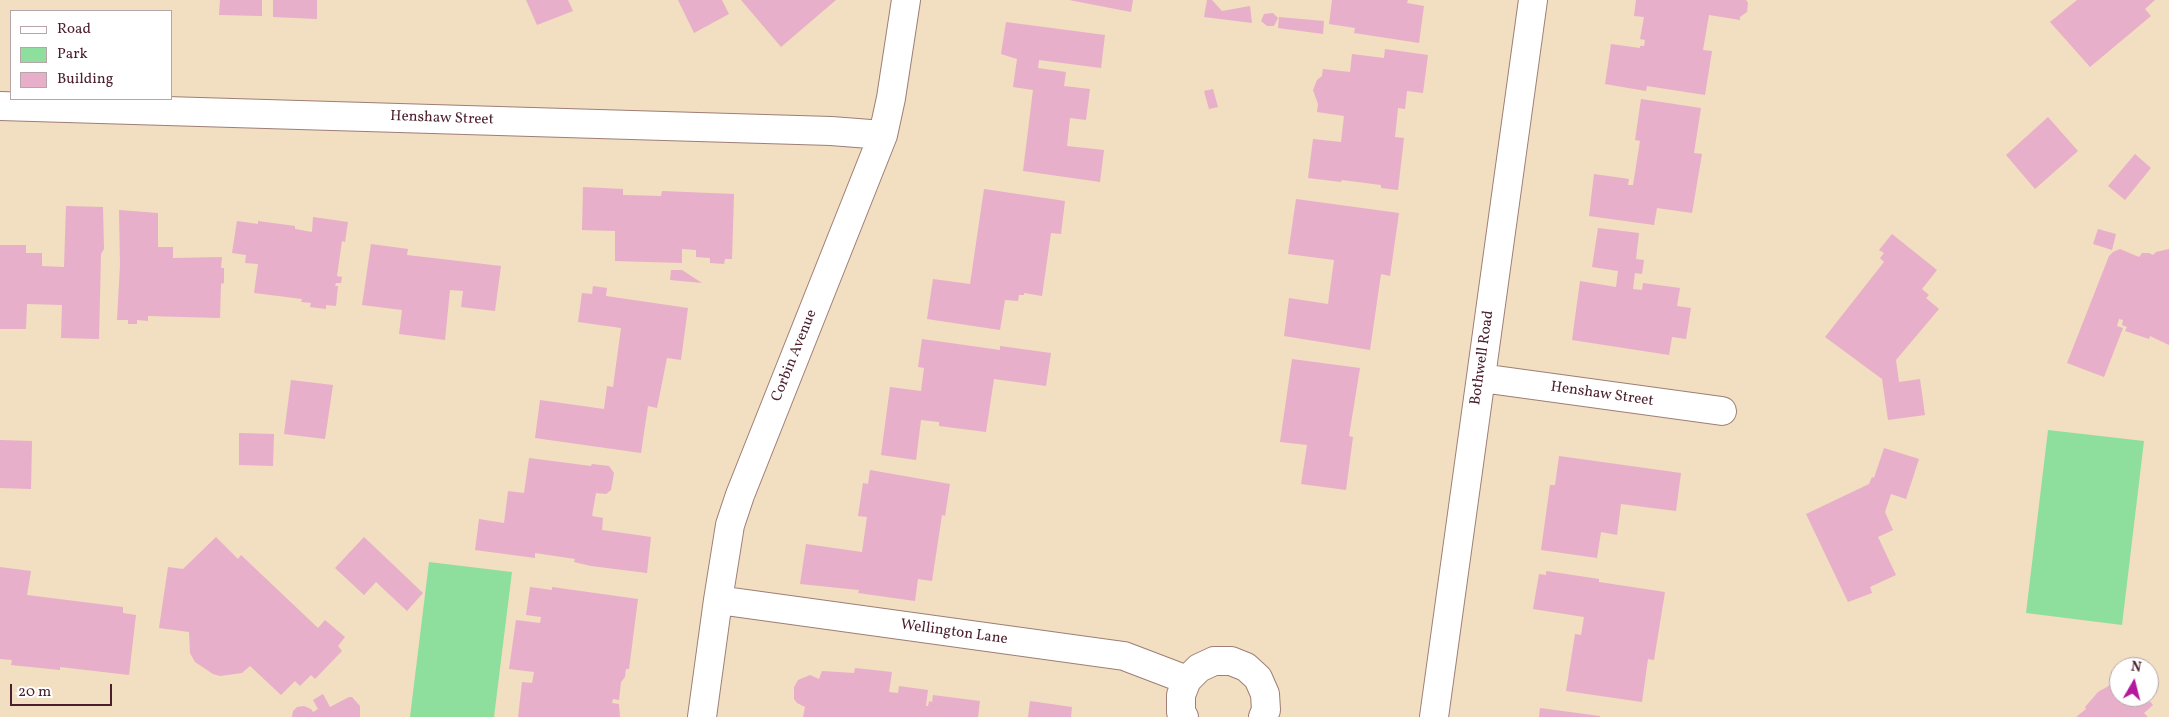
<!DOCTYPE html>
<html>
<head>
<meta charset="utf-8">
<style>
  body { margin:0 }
  #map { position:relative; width:2169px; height:717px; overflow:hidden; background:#f2dec0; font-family:Vollkorn,serif }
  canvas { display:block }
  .legend { position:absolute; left:10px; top:10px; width:162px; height:90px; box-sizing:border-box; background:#fff; border:1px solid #b7a5aa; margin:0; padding:6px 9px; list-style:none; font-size:15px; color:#4a1f2b }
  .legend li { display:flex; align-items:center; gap:10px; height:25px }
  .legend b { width:25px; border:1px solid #b7a5aa }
  .north { position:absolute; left:2109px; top:657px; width:50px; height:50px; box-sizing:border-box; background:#fff; border:1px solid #b7a5aa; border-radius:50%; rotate:8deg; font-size:14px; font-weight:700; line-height:20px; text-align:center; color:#4a1f2b }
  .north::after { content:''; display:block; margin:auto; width:18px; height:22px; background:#b5179e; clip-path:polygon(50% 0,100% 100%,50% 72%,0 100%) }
  .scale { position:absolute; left:10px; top:684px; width:102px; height:22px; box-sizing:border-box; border:2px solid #4a1f2b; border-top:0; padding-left:6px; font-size:15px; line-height:18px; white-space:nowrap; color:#4a1f2b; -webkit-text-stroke:4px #fff; paint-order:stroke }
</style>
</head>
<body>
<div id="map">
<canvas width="2169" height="717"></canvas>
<ul class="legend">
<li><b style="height:6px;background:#fff"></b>Road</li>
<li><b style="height:14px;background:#8edf9e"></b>Park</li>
<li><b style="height:14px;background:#e7afca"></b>Building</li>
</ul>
<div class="north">N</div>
<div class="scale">20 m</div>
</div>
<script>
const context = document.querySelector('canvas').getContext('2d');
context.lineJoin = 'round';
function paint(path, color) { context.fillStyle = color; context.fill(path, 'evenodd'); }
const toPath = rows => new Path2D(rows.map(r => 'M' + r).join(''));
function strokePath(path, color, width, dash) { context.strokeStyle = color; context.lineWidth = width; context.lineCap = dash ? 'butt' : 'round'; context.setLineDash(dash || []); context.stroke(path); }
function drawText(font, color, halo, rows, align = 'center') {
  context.font = font + ' Vollkorn,serif'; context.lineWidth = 4; context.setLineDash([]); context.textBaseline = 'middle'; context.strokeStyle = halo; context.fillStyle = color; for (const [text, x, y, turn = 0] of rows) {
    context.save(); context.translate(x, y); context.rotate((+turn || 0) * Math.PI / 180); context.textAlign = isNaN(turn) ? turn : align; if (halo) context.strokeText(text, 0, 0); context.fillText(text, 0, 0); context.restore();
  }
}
paint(toPath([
  [2048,430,2144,441,2122,625,2026,613],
  [429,562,512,572,494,717,410,717]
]), '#8edf9e');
paint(toPath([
  [220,0,262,0,262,16,219,15],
  [273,0,317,0,317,19,273,17],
  [526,0,568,0,573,11,537,25],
  [678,0,722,0,729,14,694,33],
  [741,0,836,0,781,47],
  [1069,0,1133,0,1131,12],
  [1207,0,1212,0,1222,11,1250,6,1252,23,1204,17],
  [1332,0,1408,0,1407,3,1424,6,1419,43,1354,33,1355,28,1329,24],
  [1636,0,1746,0,1748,3,1747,12,1740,17,1740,20,1709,15,1703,50,1712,51,1705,95,1647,86,1646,91,1605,84,1611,44,1640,48,1640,46,1644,46,1645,40,1640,39,1644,17,1634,16],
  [2077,0,2155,0,2145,9,2151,16,2090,67,2050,22],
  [1273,13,1278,18,1274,26,1267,26,1261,21,1264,14],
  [1279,17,1324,21,1323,34,1278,28],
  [1006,22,1105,35,1101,68,1039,60,1038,68,1066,72,1064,86,1090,89,1086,120,1070,118,1067,146,1104,150,1100,182,1023,171,1033,90,1013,87,1017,59,1001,54],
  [1385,49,1428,55,1423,93,1407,91,1405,109,1398,108,1395,137,1404,138,1398,190,1381,188,1381,185,1342,180,1341,182,1308,178,1313,139,1341,142,1344,116,1317,112,1318,104,1313,90,1317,80,1322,76,1323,69,1350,72,1352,54,1384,58],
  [1213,89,1218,107,1209,109,1204,91],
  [1641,99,1701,108,1694,153,1702,154,1692,213,1657,208,1654,225,1589,216,1594,174,1629,179,1628,185,1633,185,1640,141,1635,140],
  [2048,117,2078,151,2035,189,2006,155],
  [2135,154,2151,168,2125,200,2108,186],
  [583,187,623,189,623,195,661,196,662,191,734,194,732,259,725,259,724,264,710,263,710,258,696,257,696,250,682,249,682,263,615,261,615,231,582,230],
  [984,189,1065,201,1061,234,1051,233,1042,296,1024,293,1024,295,1019,295,1018,301,1005,300,1000,330,927,319,933,279,970,284],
  [1296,199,1399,213,1390,276,1381,274,1370,350,1284,336,1289,298,1328,304,1334,260,1288,254],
  [66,206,103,207,104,249,101,254,99,339,61,338,62,305,27,304,26,329,0,329,0,245,26,245,26,253,42,253,42,266,64,267],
  [119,210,158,213,158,247,173,247,173,258,222,257,221,268,224,268,224,283,221,284,220,318,148,316,148,321,137,320,137,324,128,324,128,320,117,320,120,265],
  [313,217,348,222,345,242,342,241,337,276,342,277,341,283,336,283,335,286,338,286,336,306,326,305,326,309,310,307,311,303,301,302,302,299,254,293,258,264,245,263,246,255,232,253,237,221,258,224,258,221,295,226,295,229,312,232],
  [1598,228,1639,233,1636,259,1644,260,1642,274,1635,273,1633,289,1642,290,1643,283,1680,288,1677,306,1691,308,1686,339,1672,337,1669,355,1572,340,1580,281,1616,287,1618,271,1592,267],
  [2098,229,2116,234,2112,250,2093,244],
  [1892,234,1937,270,1922,289,1929,295,1926,298,1939,309,1896,360,1899,382,1920,379,1925,415,1888,420,1882,379,1825,337,1884,262,1880,258,1884,253,1879,250],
  [371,244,408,249,407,255,501,266,495,311,461,307,463,291,450,290,445,340,399,334,402,310,362,305],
  [2120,249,2139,257,2142,253,2149,253,2153,255,2156,252,2169,249,2169,345,2150,336,2149,339,2125,331,2127,327,2122,325,2123,320,2119,319,2117,326,2123,328,2104,377,2067,363,2109,256,2113,252],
  [671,270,682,270,702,283,670,280],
  [593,286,607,288,606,296,688,308,681,360,667,358,657,408,648,406,641,453,535,438,540,400,604,409,607,386,613,387,621,328,578,322,582,293,592,294],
  [922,339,1000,350,1000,346,1051,353,1046,386,994,379,986,432,939,426,939,422,921,420,916,460,881,455,890,387,921,391,924,368,918,367],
  [1292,359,1360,368,1349,436,1353,437,1346,490,1301,484,1307,445,1280,442],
  [291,380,333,385,325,439,284,434],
  [239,433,274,434,273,466,239,465],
  [0,440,32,441,31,489,0,488],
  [1884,448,1919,459,1906,499,1891,494,1885,512,1893,530,1878,537,1896,575,1870,587,1872,593,1848,602,1806,514,1869,484,1872,477,1874,478],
  [1559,456,1681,473,1676,511,1621,504,1617,535,1601,532,1597,558,1541,550,1550,485,1555,485],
  [529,458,591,466,592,464,609,466,614,473,611,490,606,494,596,493,592,516,603,518,602,530,651,537,647,573,591,566,574,562,575,559,535,553,535,558,475,550,479,519,504,523,508,491,524,493],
  [870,470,950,484,945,516,942,515,932,581,918,579,915,601,858,593,859,590,800,584,806,544,862,552,867,517,858,516,863,483,868,484],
  [216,537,238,559,241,555,318,628,325,620,345,637,338,646,342,651,315,679,311,675,300,686,295,681,281,695,250,666,242,673,220,676,213,674,195,662,190,653,189,632,159,628,168,567,183,569],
  [364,537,423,593,407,611,376,582,364,595,335,568],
  [0,567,31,571,27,595,123,607,123,613,136,615,129,675,60,667,60,670,11,665,12,660,0,659],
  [1546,571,1599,579,1599,582,1665,592,1654,660,1648,659,1642,702,1566,691,1575,634,1581,635,1584,617,1533,609,1539,574,1546,575],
  [530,587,552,590,552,587,638,599,629,669,626,669,625,677,621,682,619,700,613,699,612,703,619,704,620,717,518,717,522,682,532,683,534,672,509,669,516,620,540,623,541,617,526,615],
  [855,668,892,672,889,692,898,693,899,686,928,690,926,706,928,706,929,701,932,702,933,695,980,701,978,717,803,717,805,707,797,703,794,699,794,687,798,680,810,675,819,679,822,671,854,673],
  [2119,680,2119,697,2151,697,2148,699,2153,705,2144,713,2148,717,2076,717,2086,709,2085,707,2098,692],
  [323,694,330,707,349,697,352,697,360,706,360,717,292,717,293,711,297,707,304,706,311,709,313,712,318,709,313,700],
  [1030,701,1072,707,1071,717,1028,717],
  [1540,708,1600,716,1600,717,1539,717]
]), '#e7afca');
const minor = toPath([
  [0,106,831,131,883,135],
  [1481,378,1722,411],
  [718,600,1124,656,1187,680],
  [702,717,718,600,730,525,740,495,883,135,891,98,906,0],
  [1184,717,1181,712,1181,695,1187,680,1199,668,1214,661,1231,661,1246,667,1258,678,1265,694,1266,710,1263,717],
  [1434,717,1533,0]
]);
strokePath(minor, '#9e7e76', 30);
strokePath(minor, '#fff', 28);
drawText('15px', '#4a1f2b', '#fff', [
  ["Henshaw Street",442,119,2],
  ["Corbin Avenue",795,356,-68],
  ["Bothwell Road",1483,358,-82],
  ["Henshaw Street",1602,395,8],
  ["Wellington Lane",954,633,8]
]);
</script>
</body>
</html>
